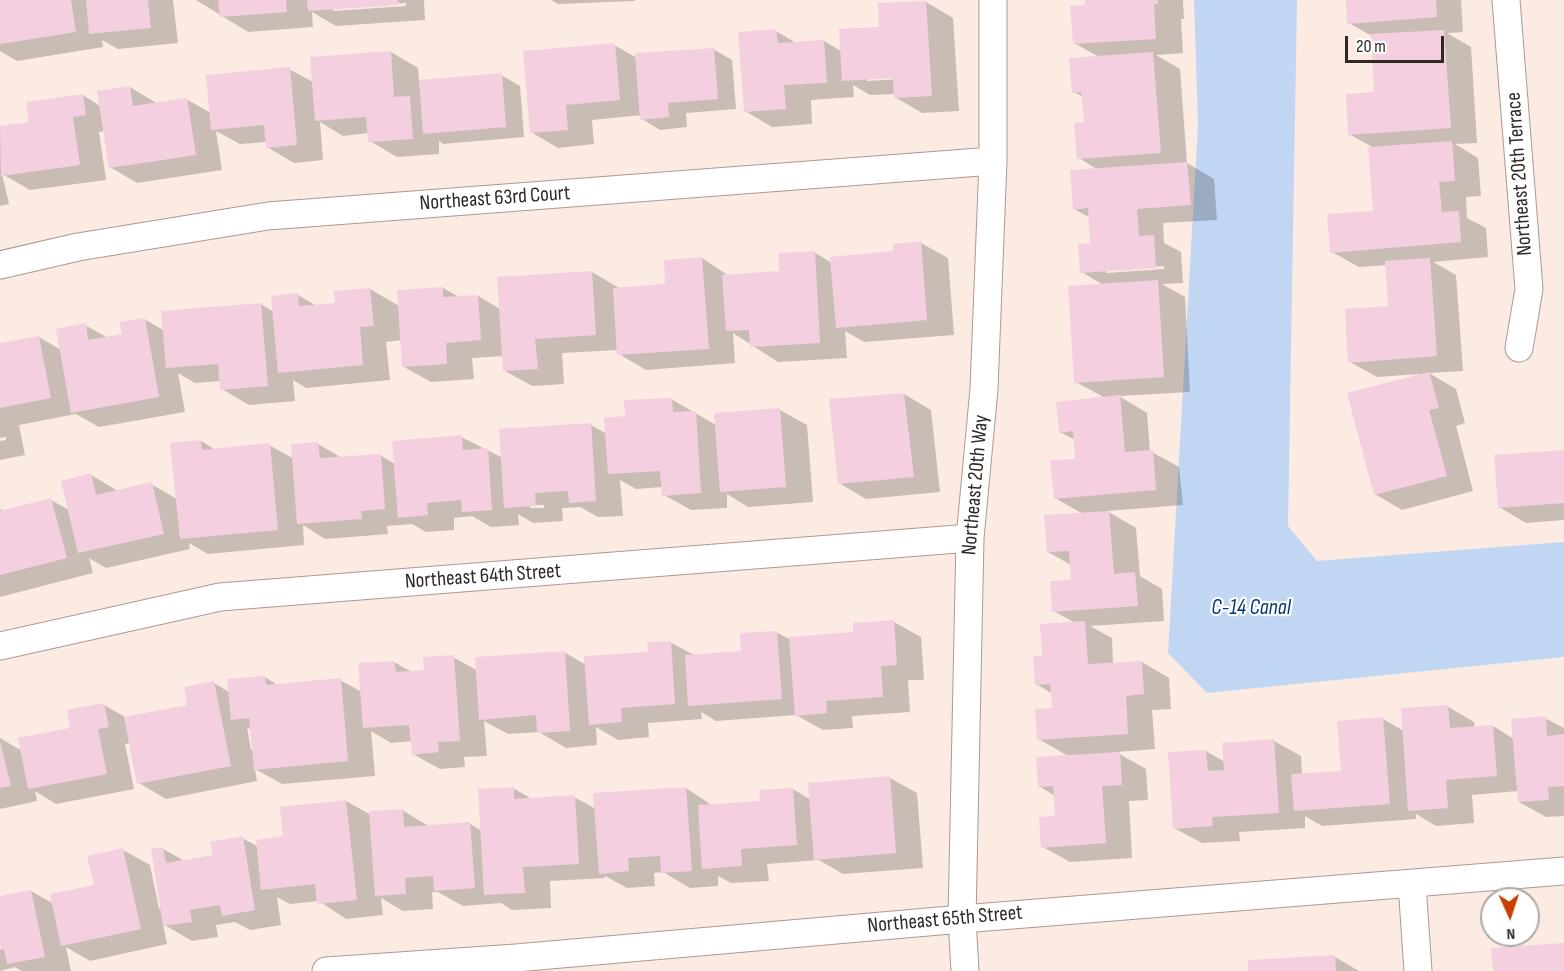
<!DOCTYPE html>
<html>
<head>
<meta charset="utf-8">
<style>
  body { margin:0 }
  #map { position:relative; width:1564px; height:971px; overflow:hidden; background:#fcebe3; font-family:"Sofia Sans Condensed",sans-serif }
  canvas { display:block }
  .north { position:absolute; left:1480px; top:887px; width:60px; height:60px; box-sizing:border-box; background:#fff; border:2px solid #aca9a7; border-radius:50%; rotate:177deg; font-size:16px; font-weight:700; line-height:24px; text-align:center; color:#2f2824 }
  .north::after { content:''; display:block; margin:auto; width:21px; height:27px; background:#c64000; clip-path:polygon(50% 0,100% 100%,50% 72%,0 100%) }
  .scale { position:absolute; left:1345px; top:36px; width:99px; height:27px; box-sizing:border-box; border:3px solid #2f2824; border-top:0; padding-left:8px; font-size:18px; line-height:21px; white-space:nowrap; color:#2f2824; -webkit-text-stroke:4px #fff; paint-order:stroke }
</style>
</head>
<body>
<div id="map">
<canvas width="1564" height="971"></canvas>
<div class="north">N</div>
<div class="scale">20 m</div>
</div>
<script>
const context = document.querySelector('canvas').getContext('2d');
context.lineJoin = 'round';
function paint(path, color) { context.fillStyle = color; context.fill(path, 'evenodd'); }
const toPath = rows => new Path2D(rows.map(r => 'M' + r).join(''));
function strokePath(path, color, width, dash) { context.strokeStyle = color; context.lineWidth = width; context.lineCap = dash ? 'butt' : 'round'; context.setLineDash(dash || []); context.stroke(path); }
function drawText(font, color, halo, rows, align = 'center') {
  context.font = font + ' "Sofia Sans Condensed",sans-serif'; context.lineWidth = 4.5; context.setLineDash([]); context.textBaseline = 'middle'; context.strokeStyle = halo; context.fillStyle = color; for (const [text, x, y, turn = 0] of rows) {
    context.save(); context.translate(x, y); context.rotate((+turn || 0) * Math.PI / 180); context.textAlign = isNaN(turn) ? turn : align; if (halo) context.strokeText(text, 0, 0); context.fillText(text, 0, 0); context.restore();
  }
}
paint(toPath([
  [1194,0,1297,0,1288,526,1317,561,1564,542,1564,657,1207,693,1168,653,1198,125]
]), '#c1d6f3');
paint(toPath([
  [0,0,173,0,178,43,118,49,102,40,103,47,17,61,0,51],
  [196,0,424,0,425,20,336,26,312,12,313,27,248,32],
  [406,3,406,6,333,11,333,8],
  [551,0,635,0,635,1,558,4],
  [1086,0,1183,0,1184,19,1181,19,1183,53,1156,55,1180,69,1187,163,1214,179,1217,220,1163,223,1164,243,1181,252,1183,283,1162,284,1185,297,1190,392,1119,396,1147,413,1150,451,1179,467,1183,505,1107,511,1136,528,1140,576,1162,589,1164,621,1090,626,1112,638,1113,664,1142,662,1169,678,1171,709,1152,710,1155,749,1116,752,1146,769,1148,800,1129,801,1132,858,1070,862,1043,847,1057,818,1055,796,1039,786,1068,756,1039,739,1054,710,1053,694,1036,684,1044,657,1075,623,1054,611,1073,581,1071,565,1048,552,1083,514,1055,498,1077,460,1075,440,1060,432,1105,398,1076,382,1103,285,1082,272,1092,244,1089,217,1074,209,1098,170,1079,158,1085,124,1083,97,1074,92,1099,57,1074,43,1087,6],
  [1164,266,1164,269,1106,273,1106,270],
  [1347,0,1461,0,1463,32,1447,33,1471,47,1477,143,1455,144,1478,158,1481,196,1466,197,1467,218,1486,228,1488,257,1433,262,1456,275,1463,371,1429,373,1456,389,1465,423,1456,426,1473,491,1402,510,1375,494,1419,374,1377,377,1350,362,1389,307,1387,265,1359,267,1332,252,1374,212,1374,148,1349,134,1376,93,1372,36,1349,23],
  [926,2,953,18,959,111,922,113,895,97,895,94,870,95,853,85,854,97,811,100,812,124,772,127,745,111,776,31,796,43,824,41,841,51],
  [900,76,900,79,867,81,867,78],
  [614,45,637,58,713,49,732,60,736,109,686,113,687,127,660,130,642,119,642,115,592,120,594,144,558,148,531,132],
  [391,52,418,68,419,81,501,75,520,86,524,137,443,144,439,141,439,154,397,157,370,141,369,133,343,136,320,122,323,160,294,163,267,147,267,142,240,144,216,131,222,170,137,183,110,167,104,131,99,132,106,180,30,190,2,174,9,204,0,206,0,128,30,124,83,95,100,106,130,87,158,104,186,99,211,113,289,69,313,82],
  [921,243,948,258,954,335,864,342,845,331,847,358,778,362,733,333,735,363,646,370,619,354,618,350,562,353,564,384,532,386,505,371,504,356,472,358,474,379,431,382,404,367,402,340,386,342,390,380,306,388,293,380,295,401,249,405,222,389,221,381,195,383,178,373,185,412,99,427,76,414,19,425,25,455,0,460,0,441,6,440,6,437,0,438,0,344,39,337,61,350,85,325,108,338,123,335,144,319,165,331,261,304,274,312,298,295,317,306,336,304,370,289,399,306,443,288,459,297,478,296,500,309,592,272,619,288,667,286,702,258,729,276,780,273,814,252,832,263,895,253],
  [904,394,931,410,940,492,866,499,839,483],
  [671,399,716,425,780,410,807,425,813,502,748,507,727,494,727,508,691,510,664,495,663,487,636,489,620,480,623,516,598,517,580,507,562,508,563,521,533,523,518,514,519,525,491,527,472,516,454,518,454,530,426,532,412,524,387,526,388,534,325,539,303,525,304,545,208,554,189,543,190,549,106,568,89,558,93,573,0,597,0,509,5,512,51,500,69,510,91,475,118,491,151,484,177,499,201,441,216,450,269,445,294,459,318,444,342,458,380,455,395,464,461,437,503,458,591,425,607,434,626,417],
  [530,505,544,505,544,508,530,508],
  [1564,452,1564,520,1526,523,1499,507],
  [894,622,921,637,924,680,908,680,910,712,852,716,853,728,823,730,796,715,716,721,701,712,702,719,648,723,649,737,618,740,596,727,597,745,566,748,539,732,508,734,484,721,487,756,464,757,465,767,440,769,413,754,412,741,391,743,371,731,375,776,282,784,255,769,257,781,166,799,139,783,131,743,125,744,134,789,56,804,35,791,37,801,0,809,0,738,22,751,72,729,104,705,127,718,189,706,214,683,229,692,265,677,279,686,340,680,362,692,394,662,412,672,425,671,453,657,478,671,564,652,586,665,649,653,670,642,694,655,743,652,776,632,791,640,855,633],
  [247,727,251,730,253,749,251,750],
  [1447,706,1474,722,1475,728,1493,726,1514,739,1545,718,1564,728,1564,816,1546,817,1519,802,1518,791,1472,795,1474,823,1436,826,1416,814,1416,819,1322,826,1305,816,1305,828,1239,832,1240,841,1202,843,1174,828,1206,751,1225,762,1274,741,1301,756,1302,775,1342,772,1383,719,1404,731],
  [890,778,917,793,923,868,843,874,819,860,767,864,769,881,731,883,718,876,718,886,690,888,663,872,654,873,655,886,627,888,605,876,605,878,550,881,551,908,512,910,501,903,463,906,438,892,432,892,433,909,403,911,381,898,383,915,346,919,319,901,290,904,277,897,281,925,250,930,235,922,216,925,218,937,192,941,163,924,167,944,90,961,66,947,71,971,22,971,15,967,0,971,0,897,31,891,54,904,96,886,123,850,150,865,159,909,162,908,163,849,185,861,214,857,242,838,259,847,285,838,346,801,371,815,402,810,430,827,470,824,482,831,513,788,532,799,574,797,596,809,686,788,713,806,762,802,793,789,811,800],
  [1335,957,1359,971,1250,971]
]), '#0003');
paint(toPath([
  [0,0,71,0,76,32,0,44],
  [86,0,148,0,151,28,89,34],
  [218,0,286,0,287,12,220,17],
  [307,0,398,0,399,5,308,11],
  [1085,0,1158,0,1158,4,1154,4,1156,39,1073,44,1070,6,1085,5],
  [1346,0,1436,0,1437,17,1347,24],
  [926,1,932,96,894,98,893,78,842,81,839,29,879,27,878,3],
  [776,29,778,43,824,40,827,83,784,85,786,109,744,112,738,32],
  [1444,30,1451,128,1348,135,1346,94,1374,92,1371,34],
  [615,43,620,100,566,105,568,130,530,133,523,51],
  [714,48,718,99,668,103,669,117,640,120,635,53],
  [391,51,394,97,410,96,413,139,368,142,366,117,315,121,310,57],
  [1153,52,1161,153,1077,159,1074,123,1084,122,1081,92,1072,93,1069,58],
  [290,67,297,145,266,148,264,125,211,130,206,75],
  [502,73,506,127,423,134,419,80],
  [130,86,133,106,187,98,196,155,109,168,97,91],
  [83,94,86,115,73,117,80,165,1,176,0,126,29,122,26,102],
  [1452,141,1455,181,1439,182,1442,212,1459,211,1461,242,1330,253,1327,214,1373,211,1368,147],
  [1187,162,1191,205,1137,209,1139,236,1154,235,1156,268,1080,273,1078,244,1090,243,1088,208,1073,210,1070,170],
  [921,241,927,320,836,328,830,257,893,251,893,244],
  [815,251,820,343,750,347,749,330,726,331,722,275,779,271,778,253],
  [702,257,709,349,617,355,613,288,665,284,664,260],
  [1430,258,1437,356,1348,363,1345,309,1388,306,1385,261],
  [592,271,596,335,535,339,538,369,503,371,497,277],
  [1158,280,1164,377,1074,383,1068,286],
  [443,287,443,297,478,295,481,340,446,343,447,364,402,367,397,290],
  [370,288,374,326,360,327,363,365,278,373,271,296,298,293,299,306,335,303,334,291],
  [261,303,268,386,220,390,218,364,166,368,161,311],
  [145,318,159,397,71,413,56,329,86,323,88,340,122,334,119,322],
  [39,336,51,398,0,408,0,343],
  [1429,372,1439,408,1429,410,1447,476,1374,495,1347,393],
  [904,393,914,477,838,484,829,399],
  [1120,395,1125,452,1153,450,1156,490,1054,499,1050,460,1075,459,1073,431,1059,433,1056,402],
  [672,398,673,412,696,411,701,493,662,496,660,471,608,474,604,418,625,416,624,400],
  [780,408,786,487,720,492,714,413],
  [591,423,596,501,569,503,568,491,535,493,536,506,504,508,499,429],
  [462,435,463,450,488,448,492,510,462,512,461,500,427,503,428,515,398,518,392,441],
  [201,440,202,450,270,443,278,530,180,539,170,443],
  [318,442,320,458,381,454,385,509,361,511,362,519,297,524,291,444],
  [1564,450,1564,503,1498,508,1494,455],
  [91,473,96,495,152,482,164,534,78,553,61,481],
  [51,498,67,558,0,575,0,511],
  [1109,511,1114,574,1135,572,1138,606,1052,612,1050,581,1071,580,1069,551,1047,552,1044,515],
  [894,620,897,665,881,666,883,697,826,701,827,713,795,716,789,637,853,632,853,623],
  [1085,621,1088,664,1142,661,1144,694,1126,696,1128,734,1037,740,1035,709,1052,708,1050,684,1035,685,1033,656,1042,656,1040,624],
  [777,631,782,699,688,706,685,655,741,651,740,633],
  [671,641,675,704,621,708,622,722,589,725,584,656,648,652,647,642],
  [565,651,570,731,537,733,536,715,479,720,475,657],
  [454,655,460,741,438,742,439,752,412,755,409,725,363,728,358,663,394,661,396,672,424,670,423,657],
  [265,676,266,685,341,678,348,761,254,770,249,718,231,720,227,679],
  [214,681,231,766,137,784,124,717,187,705,184,687],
  [104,703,109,727,98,729,107,774,28,789,18,738,70,728,67,710],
  [1448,705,1450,728,1493,725,1497,776,1446,780,1448,808,1408,811,1401,708],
  [1546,716,1547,736,1564,734,1564,786,1548,787,1549,800,1518,802,1511,719],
  [1383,717,1390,804,1294,811,1291,774,1341,771,1337,721],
  [1274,739,1279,813,1212,817,1213,826,1173,829,1168,752,1206,750,1208,771,1224,770,1222,743],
  [0,742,11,786,0,788],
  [1120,752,1122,785,1102,786,1106,843,1041,848,1039,817,1055,816,1053,786,1038,787,1036,757],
  [890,776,896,853,814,860,808,783],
  [514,787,514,799,575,795,579,864,523,867,525,893,484,895,478,789],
  [686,787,692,871,661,873,660,856,628,858,629,871,599,874,593,793],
  [793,788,797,845,741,849,742,866,702,869,698,805,760,801,759,790],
  [346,800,357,900,317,904,315,884,261,890,256,840,283,836,280,807],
  [403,809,404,827,470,822,475,888,434,891,433,876,405,878,406,894,375,896,369,811],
  [243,836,255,910,222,916,220,905,190,910,192,922,163,926,151,849,163,847,166,863,213,855,210,842],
  [123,848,141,929,61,946,50,894,94,885,87,856],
  [31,890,45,957,7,964,4,949,0,950,0,896],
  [1564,943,1564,971,1493,971,1491,948],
  [1335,955,1336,971,1248,971,1248,960]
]), '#f4cfdf');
const minor = toPath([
  [1506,0,1529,289,1519,348],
  [0,265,78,247,268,216,993,161],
  [0,646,220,597,970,538],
  [1412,884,1418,971],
  [326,971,516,958,962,919,1564,871],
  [965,971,962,919,970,538,984,389,993,161,993,0]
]);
strokePath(minor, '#ad998f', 29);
strokePath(minor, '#fff', 27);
drawText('21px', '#2f2824', '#fff', [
  ["Northeast 20th Terrace",1520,174,-94],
  ["Northeast 63rd Court",495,199,-4],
  ["Northeast 20th Way",976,485,-85],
  ["Northeast 64th Street",483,577,-4],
  ["Northeast 65th Street",945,920,-5]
]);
drawText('italic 22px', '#043875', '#fff', [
  ["C-14 Canal",1251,608]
]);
</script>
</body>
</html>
